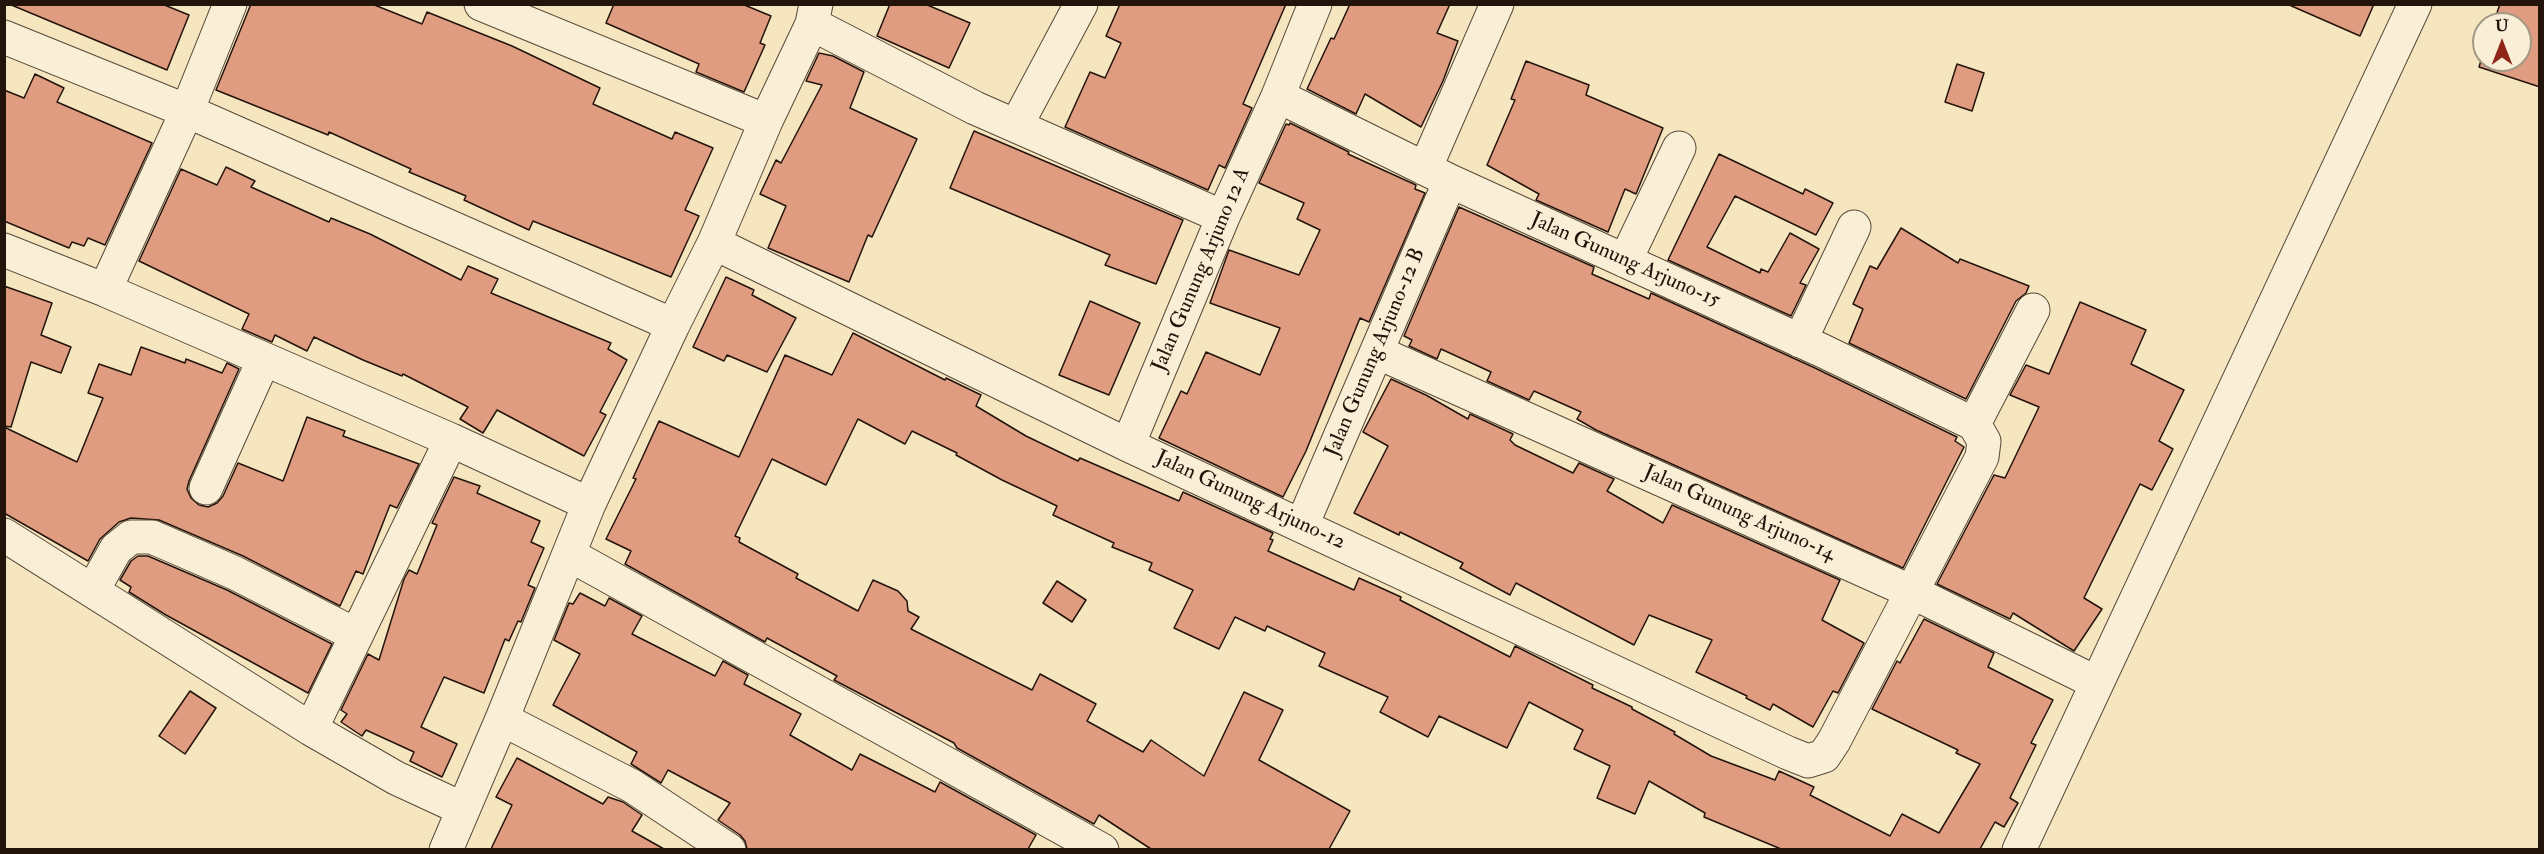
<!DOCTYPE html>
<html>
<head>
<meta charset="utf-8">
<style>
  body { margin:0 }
  #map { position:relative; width:2544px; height:854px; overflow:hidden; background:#f6e6c0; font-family:"IM FELL Double Pica",serif }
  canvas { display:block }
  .frame { position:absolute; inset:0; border:6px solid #23140b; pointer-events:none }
  .north { position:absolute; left:2472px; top:12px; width:60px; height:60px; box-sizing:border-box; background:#f9efd6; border:2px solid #a39785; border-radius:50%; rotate:0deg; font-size:16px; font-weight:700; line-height:24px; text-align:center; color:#23140b }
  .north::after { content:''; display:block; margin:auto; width:21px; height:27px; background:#8f2418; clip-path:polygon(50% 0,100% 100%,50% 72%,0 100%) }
</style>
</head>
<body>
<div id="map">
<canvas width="2544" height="854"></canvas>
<div class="frame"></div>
<div class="north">U</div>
</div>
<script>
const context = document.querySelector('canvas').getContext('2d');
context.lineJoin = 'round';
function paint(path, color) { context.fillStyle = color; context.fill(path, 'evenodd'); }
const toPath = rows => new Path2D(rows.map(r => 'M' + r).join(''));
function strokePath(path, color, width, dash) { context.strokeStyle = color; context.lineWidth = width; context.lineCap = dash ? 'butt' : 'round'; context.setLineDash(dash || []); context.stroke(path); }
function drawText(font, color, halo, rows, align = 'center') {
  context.font = font + ' "IM FELL Double Pica",serif'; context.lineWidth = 4.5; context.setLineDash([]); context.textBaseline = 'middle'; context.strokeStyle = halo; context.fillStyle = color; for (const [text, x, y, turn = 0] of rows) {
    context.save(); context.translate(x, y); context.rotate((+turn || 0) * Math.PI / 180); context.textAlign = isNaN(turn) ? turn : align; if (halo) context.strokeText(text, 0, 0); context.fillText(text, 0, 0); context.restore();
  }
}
const building = toPath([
  [9,4,162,4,189,15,167,70,9,4],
  [251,4,372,4,422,24,427,12,512,46,600,88,593,104,672,139,675,132,713,148,685,210,699,216,671,277,533,221,529,230,464,200,466,196,409,172,411,169,329,132,328,135,216,90,251,4],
  [614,4,742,4,771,16,760,43,765,45,744,92,696,72,699,64,606,23,614,4],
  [890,4,925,4,970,23,949,68,877,36,890,4],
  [1120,4,1286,4,1243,104,1252,108,1225,168,1219,165,1208,190,1065,127,1090,72,1105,78,1121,43,1106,36,1120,4],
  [1350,4,1450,4,1437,33,1458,41,1443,81,1421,127,1365,94,1356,114,1307,89,1331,38,1334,39,1350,4],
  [2287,4,2374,4,2360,36,2287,4],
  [2500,4,2540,4,2540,87,2479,67,2484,51,2484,60,2520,60,2520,24,2493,24,2500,4],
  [819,53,833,56,864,72,850,108,917,139,872,237,868,235,849,282,768,248,786,206,760,194,776,160,781,163,822,85,806,81,819,53],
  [1526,61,1589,85,1586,95,1663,128,1636,194,1625,189,1608,232,1536,200,1539,194,1487,165,1515,100,1511,99,1526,61],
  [1957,64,1984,73,1972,111,1945,102,1957,64],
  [35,74,64,88,57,102,152,143,105,245,88,238,84,246,72,242,69,248,4,221,4,90,24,98,35,74],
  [1290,123,1349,152,1348,154,1416,185,1415,189,1425,193,1369,322,1360,318,1306,451,1283,497,1159,438,1181,391,1187,394,1206,352,1260,375,1280,328,1210,303,1229,250,1299,275,1320,230,1297,219,1304,203,1259,183,1286,124,1289,125,1290,123],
  [974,131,1183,220,1156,284,1105,265,1110,255,950,188,974,131],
  [1719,154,1803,194,1805,189,1833,203,1816,235,1735,196,1707,247,1760,273,1761,269,1768,272,1790,233,1819,249,1800,283,1806,285,1791,316,1668,260,1719,154],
  [226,167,255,181,251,187,329,222,331,218,370,234,461,280,468,266,498,279,491,293,611,343,608,349,627,360,600,412,606,415,584,456,497,410,483,433,460,419,468,407,403,374,402,376,363,360,314,337,307,351,275,335,272,342,242,329,249,314,139,261,181,169,217,185,226,167],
  [1459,207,1594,267,1592,274,1649,299,1651,293,1815,368,1957,437,1955,441,1964,447,1903,568,1596,430,1577,419,1581,412,1534,391,1529,400,1487,381,1491,372,1441,349,1437,359,1409,346,1412,340,1404,336,1459,207],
  [1901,228,1958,263,1960,259,2029,286,2026,293,2016,301,1966,399,1849,343,1863,309,1853,304,1870,266,1877,269,1901,228],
  [726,277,754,290,752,295,796,318,767,372,727,355,724,361,693,347,726,277],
  [4,286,52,303,41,335,71,347,61,373,31,362,11,427,4,426,4,286],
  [1090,301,1140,323,1109,395,1059,375,1090,301],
  [2080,302,2146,330,2131,364,2184,390,2159,441,2173,449,2152,490,2140,484,2084,598,2102,609,2074,651,2013,613,2010,619,1937,584,1994,475,2005,478,2039,407,2010,395,2026,365,2049,374,2080,302],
  [853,333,945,380,946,378,981,395,976,406,1026,436,1078,461,1080,458,1179,501,1183,492,1273,533,1270,539,1273,540,1268,551,1354,590,1359,578,1401,597,1400,600,1510,657,1515,646,1593,685,1592,688,1632,707,1632,709,1675,732,1674,734,1711,756,1775,780,1779,771,1814,787,1810,795,1890,836,1902,814,1939,833,1980,764,1956,753,1958,750,1872,709,1897,661,1900,663,1924,619,1994,653,1988,667,2053,700,2031,743,2036,745,2010,798,2018,803,2004,827,1995,822,1980,849,1781,849,1704,817,1705,813,1649,781,1635,814,1597,798,1610,766,1574,749,1583,730,1529,702,1507,748,1439,716,1428,737,1380,712,1388,697,1319,666,1325,653,1267,626,1265,631,1235,617,1219,649,1174,628,1193,590,1149,570,1152,563,1112,547,1114,543,1053,515,1057,506,1002,480,956,455,957,453,912,431,905,444,858,419,826,485,772,459,735,536,740,538,739,542,798,574,796,578,858,611,873,580,898,591,907,601,908,611,919,617,911,629,1032,690,1040,674,1096,704,1087,721,1143,752,1151,740,1204,776,1244,692,1283,710,1259,760,1350,811,1329,849,1151,849,1099,815,1094,824,957,748,954,743,834,680,837,676,767,638,765,642,625,564,631,551,606,539,636,479,633,478,659,421,739,457,785,355,832,375,853,333],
  [141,347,185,363,186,359,222,373,227,363,239,369,189,481,187,489,191,498,199,505,208,507,217,503,223,496,238,463,283,481,307,417,345,431,343,436,419,464,397,508,390,505,363,574,356,571,340,606,243,556,159,520,131,518,119,522,100,539,88,561,4,513,4,427,77,462,103,398,88,393,99,364,131,375,141,347],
  [1391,379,1426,395,1468,419,1470,414,1513,434,1510,440,1515,445,1573,473,1579,463,1614,479,1607,491,1663,523,1672,505,1840,580,1822,620,1864,643,1838,693,1833,691,1813,727,1773,704,1770,710,1746,698,1747,696,1696,672,1712,640,1649,615,1634,645,1516,583,1510,595,1460,568,1463,563,1400,532,1399,535,1354,513,1388,446,1363,432,1391,379],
  [454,477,480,486,477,493,540,521,531,542,544,548,528,585,535,588,521,622,518,621,509,641,505,639,484,693,444,677,421,727,457,744,442,777,410,761,414,752,366,730,362,736,341,722,347,714,341,710,368,654,379,660,404,579,409,570,417,574,437,525,432,523,454,477],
  [138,556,148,556,227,590,332,644,308,693,166,615,129,592,131,587,120,580,131,561,138,556],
  [1057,581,1086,600,1072,622,1043,603,1057,581],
  [580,593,605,606,609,598,642,616,632,634,715,676,723,661,748,675,744,684,801,714,790,735,852,770,860,754,935,792,940,782,1036,835,1028,849,747,849,745,841,740,835,718,820,730,803,668,770,661,783,631,764,637,752,553,705,580,654,554,640,569,603,573,604,580,593],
  [190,691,216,708,185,754,159,736,190,691],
  [517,758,603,804,608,797,623,802,642,815,632,831,664,849,491,849,512,805,496,797,517,758]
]);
paint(building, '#df9c80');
strokePath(building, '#23140b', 1.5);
const minor = toPath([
  [481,4,766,121],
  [812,24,975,108,1223,217],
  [4,37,187,111,673,325],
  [1016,126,1081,4],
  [1425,169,1497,4],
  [714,243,1128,445,1788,753,1808,761,1824,756,1834,741,1982,457,1984,441,1974,424,1823,351,1450,181,1278,96],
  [4,250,105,290,264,359,451,440,589,504],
  [1625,261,1679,148],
  [105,290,187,111,230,4],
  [1800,341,1854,227],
  [1377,352,1912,592,2097,683],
  [1974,424,2033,310],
  [1128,445,1223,217,1278,96,1315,4],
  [206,488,264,359],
  [1302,525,1450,181],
  [4,535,311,729,396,778,463,809],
  [570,555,1102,850],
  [93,590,116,549,131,537,152,537,235,573,356,635],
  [502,719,632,786,729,850],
  [311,729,451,440],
  [446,850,502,719,589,504,673,325,714,243,766,121,812,24,816,4],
  [2019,850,2415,4]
]);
strokePath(minor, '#584838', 35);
strokePath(minor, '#f9efd6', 33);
drawText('21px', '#23140b', '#f9efd6', [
  ["Jalan Gunung Arjuno-15",1625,261,24],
  ["Jalan Gunung Arjuno 12 A",1202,270,-67],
  ["Jalan Gunung Arjuno-12 B",1376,353,-67],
  ["Jalan Gunung Arjuno-12",1250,501,25],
  ["Jalan Gunung Arjuno-14",1739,514,24]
]);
</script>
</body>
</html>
